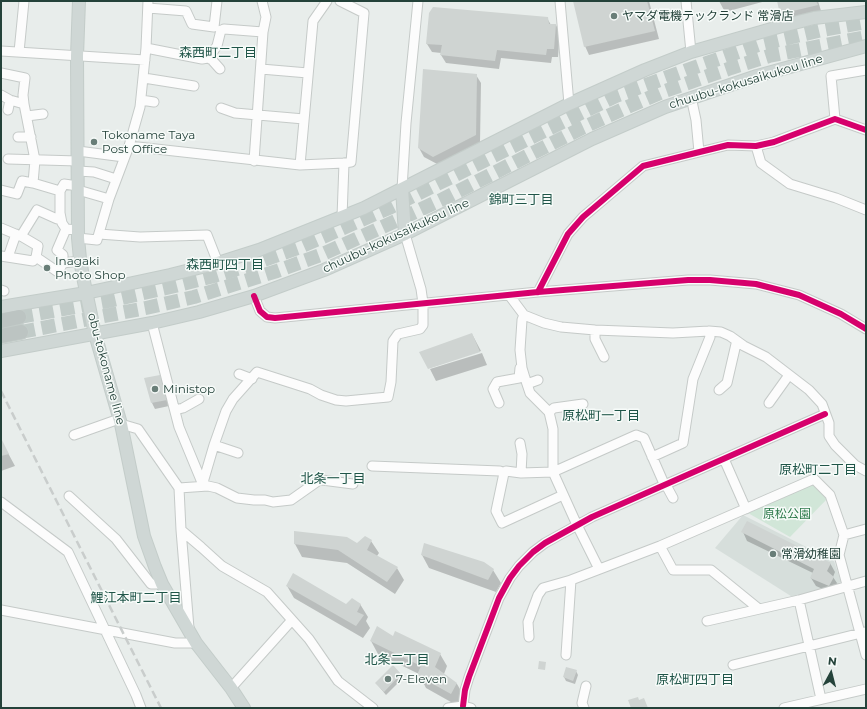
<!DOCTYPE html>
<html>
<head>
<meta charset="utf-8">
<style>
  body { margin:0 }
  #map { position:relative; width:867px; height:709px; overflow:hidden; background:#e8edeb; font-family:Montserrat,sans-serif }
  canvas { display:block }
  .frame { position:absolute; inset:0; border:2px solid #24423a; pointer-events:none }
  .north { position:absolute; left:811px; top:653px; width:40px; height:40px; -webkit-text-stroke:3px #f7fbf9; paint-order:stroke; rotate:7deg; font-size:11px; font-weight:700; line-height:16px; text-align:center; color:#24423a }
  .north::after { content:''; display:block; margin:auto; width:14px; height:18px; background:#24423a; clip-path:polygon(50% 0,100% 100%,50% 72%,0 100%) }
</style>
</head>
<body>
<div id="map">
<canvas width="867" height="709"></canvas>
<div class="frame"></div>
<div class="north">N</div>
</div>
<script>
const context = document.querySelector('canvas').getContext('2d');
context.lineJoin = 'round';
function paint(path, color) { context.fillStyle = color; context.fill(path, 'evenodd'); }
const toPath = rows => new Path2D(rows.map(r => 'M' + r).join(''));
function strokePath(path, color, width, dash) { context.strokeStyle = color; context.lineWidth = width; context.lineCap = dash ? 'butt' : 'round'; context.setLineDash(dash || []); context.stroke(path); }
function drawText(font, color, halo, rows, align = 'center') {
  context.font = font + ' Montserrat,"Noto Sans JP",sans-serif'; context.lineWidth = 3; context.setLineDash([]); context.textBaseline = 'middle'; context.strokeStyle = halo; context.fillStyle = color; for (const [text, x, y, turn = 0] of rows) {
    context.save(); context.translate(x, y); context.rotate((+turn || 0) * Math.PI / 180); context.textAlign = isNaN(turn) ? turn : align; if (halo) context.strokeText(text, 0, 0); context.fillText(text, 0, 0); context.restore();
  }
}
paint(toPath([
  [743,515,834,561,841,582,794,598,715,548]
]), '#d6dedb');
paint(toPath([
  [814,483,828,498,790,537,748,513]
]), '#d1e6d8');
paint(toPath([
  [574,1,649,1,659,39,589,55,585,46],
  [719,1,766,1,725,12],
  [778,1,818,1,822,14,786,22,781,13],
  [547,18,551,25,556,25,560,33,558,57,552,57,551,63,501,58,499,69,446,63,441,55,441,53,432,52,427,44],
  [476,75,481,83,480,143,439,165,424,157,419,148],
  [472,334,481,351,429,368],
  [482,353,487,365,436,381,430,369],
  [159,376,163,382,169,406,155,409,152,403],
  [1,440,15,466,1,471],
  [743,532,830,563,835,572,833,577,839,586,834,594,816,586,811,578,813,573,747,541],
  [371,541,379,553,377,556,397,568,404,580,395,594,347,563,302,557,295,544,357,545],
  [422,555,493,570,501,583,496,592,429,568],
  [287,586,347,605,360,604,368,617,366,621,370,628,363,638,294,598],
  [371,641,440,654,447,666,444,674,457,684,464,696,458,706,426,688,419,674,378,654],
  [576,671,578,675,575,684,566,681,564,677],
  [400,675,403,678,386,695,376,683]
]), '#0003');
paint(toPath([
  [573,1,647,1,655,31,584,47],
  [777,1,816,1,818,5,780,14],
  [433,7,548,17,549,24,556,24,554,49,547,49,546,55,497,50,495,61,440,55,442,45,426,44,429,13],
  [423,69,477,74,476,135,433,157,418,148],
  [472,333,480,352,428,369,419,352],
  [160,375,167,400,151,403,144,378],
  [1,438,9,454,1,456],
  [747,521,831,563,827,571,834,577,829,586,810,578,814,569,741,532],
  [294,531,347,537,357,543,365,536,372,540,367,550,398,567,387,582,338,550,294,544],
  [424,543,484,562,494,569,488,580,421,555],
  [293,573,346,604,352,598,361,604,357,612,364,615,356,626,286,586],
  [377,626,393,636,395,631,441,653,435,667,457,683,451,694,417,675,421,666,370,641],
  [539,661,546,662,545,670,538,669],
  [393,665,401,674,384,692,375,683],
  [566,667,577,670,573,681,563,677],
  [638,697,639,700,644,698,648,708,631,708,628,700]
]), '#cfd4d2');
strokePath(toPath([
  [19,317,113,300,175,286,214,276,256,263,300,247,391,207,544,131,616,96,687,70,758,45,822,30,866,22],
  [21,332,146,308,194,297,277,271,323,254,400,219,443,199,582,128,632,105,665,91,731,68,769,56,866,37]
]), '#c1cbc8', 14, [14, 7]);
const minor = toPath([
  [340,1,364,13,351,162,344,163],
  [560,1,569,104],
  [686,1,691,52],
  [148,8,186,11,192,24,214,27,217,1],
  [224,29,263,32],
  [146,48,202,59,208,58,217,46,221,30],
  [1,51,145,60],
  [19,52,24,1],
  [208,58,212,60,220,69],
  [261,69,308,73],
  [1,73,25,78,23,95,24,104],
  [144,78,194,86],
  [1,95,10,100,24,104,35,160,33,183],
  [691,97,696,120,699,152],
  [141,100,154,102],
  [221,108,235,113,304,119],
  [8,110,10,100],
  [27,116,43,114],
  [835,119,831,76,866,70],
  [18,137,31,137],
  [129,146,300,165,344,163,342,217],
  [756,146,761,163,790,184,836,198,866,210],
  [78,151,124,157],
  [8,159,78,161],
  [254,161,263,32,266,17,262,1],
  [300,165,313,21,327,1],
  [78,171,94,172,116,179],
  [402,189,406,123,418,1],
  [1,190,17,194,22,181,33,183,60,191,60,213,62,223,66,229,78,230],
  [78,190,109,199],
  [60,191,64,184,78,186],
  [60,219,57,219,37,210,21,236,38,246,36,257,58,272,63,263,80,261],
  [1,228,20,236],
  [99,234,140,237,207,235,218,263],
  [78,238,97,240,109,199,129,146,140,107,146,48,148,1],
  [1,256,33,261,36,257],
  [8,257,16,234],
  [63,263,63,255,57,250,66,229],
  [1,290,4,291],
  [538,292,568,234,583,217,643,166,728,145,756,146,774,142,835,119,866,130],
  [509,295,524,315,544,323,561,327,595,330,673,333,709,331,721,332,730,336,744,346,766,357,809,390,822,404,829,423,829,436,835,445,855,465,866,471],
  [254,296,260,311,267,317,275,318,538,292,688,280,710,280,756,284,799,295,841,314,866,329],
  [524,315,522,320,520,350,522,368,525,378,530,393,549,412,553,429,553,472,577,525,599,569],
  [152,323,179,427,203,485],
  [595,330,595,339,604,357],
  [239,374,252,379],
  [527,384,538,380],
  [719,390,727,383,736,344,737,342],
  [499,403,493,389,497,382,519,378,520,368],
  [769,403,789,375],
  [175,410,183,408,199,399],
  [549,412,554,408,583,404],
  [121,424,138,429,179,488,181,530,189,628],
  [74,435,119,419],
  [520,443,522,454,521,473],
  [214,445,238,453],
  [652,457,683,443,693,379,710,337,709,331],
  [724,459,746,509],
  [372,466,500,471,504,473],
  [666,485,673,498],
  [203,486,204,479,214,445,226,411,233,399,257,372,310,389,321,395,336,400,346,401,388,397,391,382,393,341,398,334,420,329,423,325,423,303,421,289,405,234],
  [179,488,208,486,217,488,237,498,254,500,265,500,273,502,291,500,318,481,322,480,353,484],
  [563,495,502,523,496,511,504,473,506,471,521,473,553,472,636,435,644,438,665,486],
  [69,496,116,539,151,584,162,584],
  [1,502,68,552,136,695,141,708],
  [181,530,201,547,222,566,267,592,309,639,338,681,373,708],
  [844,535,866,529],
  [660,546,673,570,711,570,759,609],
  [571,580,660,546,814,479,830,495,844,535,839,555,866,655],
  [799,600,821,699],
  [1,610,175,643,196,643],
  [707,621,799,600,866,581],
  [529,637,528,622,538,595,543,588,571,580,566,655],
  [733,665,865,632],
  [231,688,292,620],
  [463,706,465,690,469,677,499,598,510,578,519,566,533,552,545,543,592,517,825,414],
  [448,708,463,706,471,708],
  [584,708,582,703,586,686],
  [784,708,866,689]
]);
const major = toPath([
  [79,1,77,56,78,238,80,259,83,277,95,334,121,424,144,536,155,567,162,584,196,643,231,688,244,708],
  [402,189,405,234],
  [1,307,86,293,170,275,218,263,259,250,364,208,569,104,645,70,691,52,782,26,814,18,866,12],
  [1,351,152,323,199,312,254,296,324,270,405,234,592,139,665,107,757,76,866,46]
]);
const highway = toPath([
  [1,321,19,317],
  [1,336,21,332]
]);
strokePath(minor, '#c5cac8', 11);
strokePath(major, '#c3ccc9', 14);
strokePath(highway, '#c3ccc9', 16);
strokePath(minor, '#fcfcfc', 9);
strokePath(major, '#cfd7d5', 12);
strokePath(highway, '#bcc4c2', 14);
strokePath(toPath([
  [1,391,161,708]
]), '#c9cdcc', 2.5, [8, 4]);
strokePath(toPath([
  [538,292,568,234,583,217,643,166,728,145,756,146,774,142,835,119,866,130],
  [254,296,260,311,267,317,275,318,538,292,688,280,710,280,756,284,799,295,841,314,866,329],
  [463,706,465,690,469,677,499,598,510,578,519,566,533,552,545,543,592,517,825,414]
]), '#d6006c', 6);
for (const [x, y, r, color] of [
  [614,16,4,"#697e78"],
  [94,142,4,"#697e78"],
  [47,268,4,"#697e78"],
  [155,389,4,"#697e78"],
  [773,554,4,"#697e78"],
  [388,679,4,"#697e78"]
]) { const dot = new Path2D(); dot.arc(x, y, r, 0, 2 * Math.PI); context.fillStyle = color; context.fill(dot); strokePath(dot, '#f7fbf9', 1.5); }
drawText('12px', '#24423a', '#f7fbf9', [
  ["ヤマダ電機テックランド 常滑店",622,16],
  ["Tokoname Taya",102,135],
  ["Post Office",102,149],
  ["Inagaki",55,261],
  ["Photo Shop",55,275],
  ["Ministop",163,389],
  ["常滑幼稚園",781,554],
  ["7-Eleven",396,679]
], 'left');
drawText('12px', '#24423a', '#f7fbf9', [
  ["chuubu-kokusaikukou line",746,82,-17],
  ["chuubu-kokusaikukou line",396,236,-25],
  ["obu-tokoname line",106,369,75]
]);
drawText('12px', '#2d7a4b', '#f7fbf9', [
  ["原松公園",787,514]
]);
drawText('13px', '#1f5548', '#f7fbf9', [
  ["森西町二丁目",218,53],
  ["錦町三丁目",521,200],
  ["森西町四丁目",225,265],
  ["原松町一丁目",601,416],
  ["原松町二丁目",818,470],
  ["北条一丁目",333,479],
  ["鯉江本町二丁目",136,598],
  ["北条二丁目",397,660],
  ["原松町四丁目",695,680]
]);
</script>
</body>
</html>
